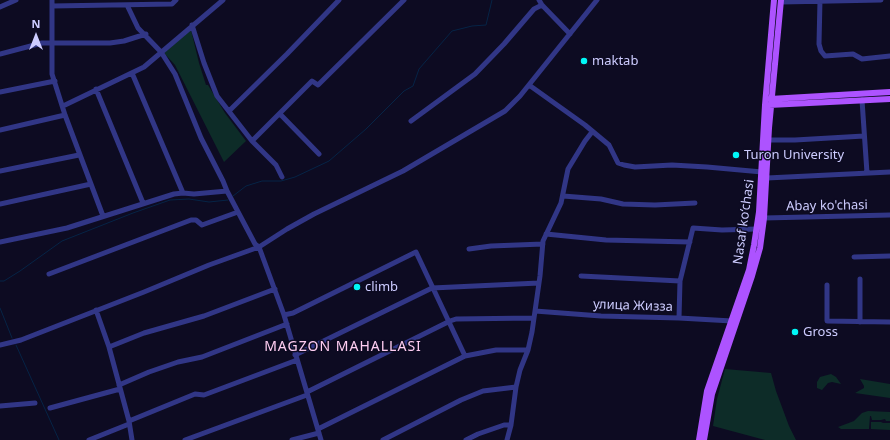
<!DOCTYPE html>
<html>
<head>
<meta charset="utf-8">
<style>
  body { margin:0 }
  #map { position:relative; width:890px; height:440px; overflow:hidden; background:#0d0b22; font-family:"Noto Sans",sans-serif }
  canvas { display:block }
  .north { position:absolute; left:16px; top:16px; width:40px; height:40px; -webkit-text-stroke:3px #0d0b22; paint-order:stroke; rotate:0deg; font-size:11px; font-weight:700; line-height:16px; text-align:center; color:#cdccff }
  .north::after { content:''; display:block; margin:auto; width:14px; height:18px; background:#cdccff; clip-path:polygon(50% 0,100% 100%,50% 72%,0 100%) }
</style>
</head>
<body>
<div id="map">
<canvas width="890" height="440"></canvas>
<div class="north">N</div>
</div>
<script>
const context = document.querySelector('canvas').getContext('2d');
context.lineJoin = 'round';
function paint(path, color) { context.fillStyle = color; context.fill(path, 'evenodd'); }
const toPath = rows => new Path2D(rows.map(r => 'M' + r).join(''));
function strokePath(path, color, width, dash) { context.strokeStyle = color; context.lineWidth = width; context.lineCap = dash ? 'butt' : 'round'; context.setLineDash(dash || []); context.stroke(path); }
function drawText(font, color, halo, rows, align = 'center') {
  context.font = font + ' "Noto Sans",sans-serif'; context.lineWidth = 3; context.setLineDash([]); context.textBaseline = 'middle'; context.strokeStyle = halo; context.fillStyle = color; for (const [text, x, y, turn = 0] of rows) {
    context.save(); context.translate(x, y); context.rotate((+turn || 0) * Math.PI / 180); context.textAlign = isNaN(turn) ? turn : align; if (halo) context.strokeText(text, 0, 0); context.fillText(text, 0, 0); context.restore();
  }
}
paint(toPath([
  [191,30,199,63,206,85,208,85,225,113,246,141,224,162,175,65,164,53],
  [725,369,771,373,776,391,789,426,796,440,765,440,713,426,717,399],
  [831,374,836,377,841,384,832,382,828,383,822,390,817,388,817,382,820,377],
  [860,379,890,384,890,398,855,393,864,388,864,386],
  [868,411,890,412,890,421,886,421,885,419,881,420,872,420,871,416,870,416,869,429,841,429,838,427,854,421,862,413],
  [871,422,881,422,883,423,890,423,890,430,871,429]
]), '#0d2c28');
strokePath(toPath([
  [233,196,246,186,262,181,281,181,295,177,329,161,366,129,404,91,413,86,419,69,452,31,472,26,486,25,492,0],
  [0,281,4,281,20,271,62,241,133,213,170,200,189,199,209,202,228,200],
  [0,308,12,338],
  [16,345,59,440]
]), '#062446', 1);
strokePath(toPath([
  [52,0,52,74,65,115,103,216],
  [539,0,542,5,570,34],
  [820,0,819,44,821,51,825,56,853,54,862,59,890,56],
  [781,2,881,0],
  [127,5,138,28,161,52,175,74,201,138,223,181,227,191,255,244,259,247,284,315,321,440],
  [52,6,172,4,176,0],
  [0,7,16,0],
  [192,25,204,63,217,96,252,141,276,165,282,177],
  [0,54,42,43,110,43,124,41,146,34],
  [132,73,183,193],
  [529,85,585,125,609,145,618,163,624,165,635,167,672,165,707,167,762,172],
  [96,89,143,203],
  [0,92,55,81],
  [862,100,867,173],
  [63,106,144,67,223,0],
  [229,111,287,54,339,0],
  [280,114,319,154],
  [411,121,475,74,504,44,534,9,542,5],
  [0,130,65,115],
  [769,140,795,140,864,136],
  [252,141,312,81,318,85,404,0],
  [0,171,79,155],
  [767,178,890,172],
  [563,196,601,199,623,204,655,205,695,203],
  [0,204,91,184],
  [764,218,890,215],
  [546,234,606,240,690,242],
  [0,242,67,228,174,194,183,193,194,194,227,191],
  [469,249,491,246,543,244],
  [854,257,890,256],
  [49,274,191,220,196,220,202,225,238,212],
  [581,276,680,281],
  [860,279,860,322],
  [827,285,827,321,890,322],
  [96,310,109,347,129,421,132,440],
  [535,311,601,316,679,318,732,321],
  [284,315,293,313,416,252,465,356],
  [679,318,680,281,693,228,722,230,757,229],
  [0,345,21,340,144,292,209,265,259,247,287,229,314,214,403,171,505,111,520,96,597,0],
  [109,347,144,333,204,316,275,289],
  [295,355,432,288,539,283],
  [119,385,149,372,178,362,202,357,287,324],
  [307,392,450,321,456,319,533,318],
  [0,406,35,403],
  [50,408,120,389],
  [129,421,195,394,204,395,297,360],
  [318,429,465,356,496,350,528,350],
  [89,440,129,424],
  [185,440,307,395],
  [292,440,319,433],
  [383,440,461,400,483,391,516,387],
  [466,440,478,434,504,425,511,425],
  [507,440,511,425,516,387,520,370,528,350,532,332,540,276,543,241,561,203,568,169,585,141,592,132]
]), '#313686', 5);
strokePath(toPath([
  [770,99,890,92],
  [769,105,890,99],
  [699,440,707,391,749,270,754,245,759,212,765,105,774,0],
  [704,440,712,394,752,276,760,248,764,218,769,128,781,0]
]), '#ad53ff', 6);
for (const [x, y, r, color] of [
  [584,61,4,"#00f7f7"],
  [736,155,4,"#00f7f7"],
  [357,287,4,"#00f7f7"],
  [795,332,4,"#00f7f7"]
]) { const dot = new Path2D(); dot.arc(x, y, r, 0, 2 * Math.PI); context.fillStyle = color; context.fill(dot); strokePath(dot, '#0d0b22', 1.5); }
drawText('13px', '#cdccff', '#0d0b22', [
  ["maktab",592,61],
  ["Turon University",744,155],
  ["climb",365,287],
  ["Gross",803,332]
], 'left');
drawText('13px', '#cdccff', '#0d0b22', [
  ["Abay ko'chasi",827,206,-1],
  ["Nasaf ko‘chasi",744,222,-82],
  ["улица Жизза",633,306,2]
]);
context.letterSpacing = '1px';
drawText('14px', '#ffcef2', '#0d0b22', [
  ["MAGZON MAHALLASI",343,347]
]);
context.letterSpacing = '0px';
</script>
</body>
</html>
